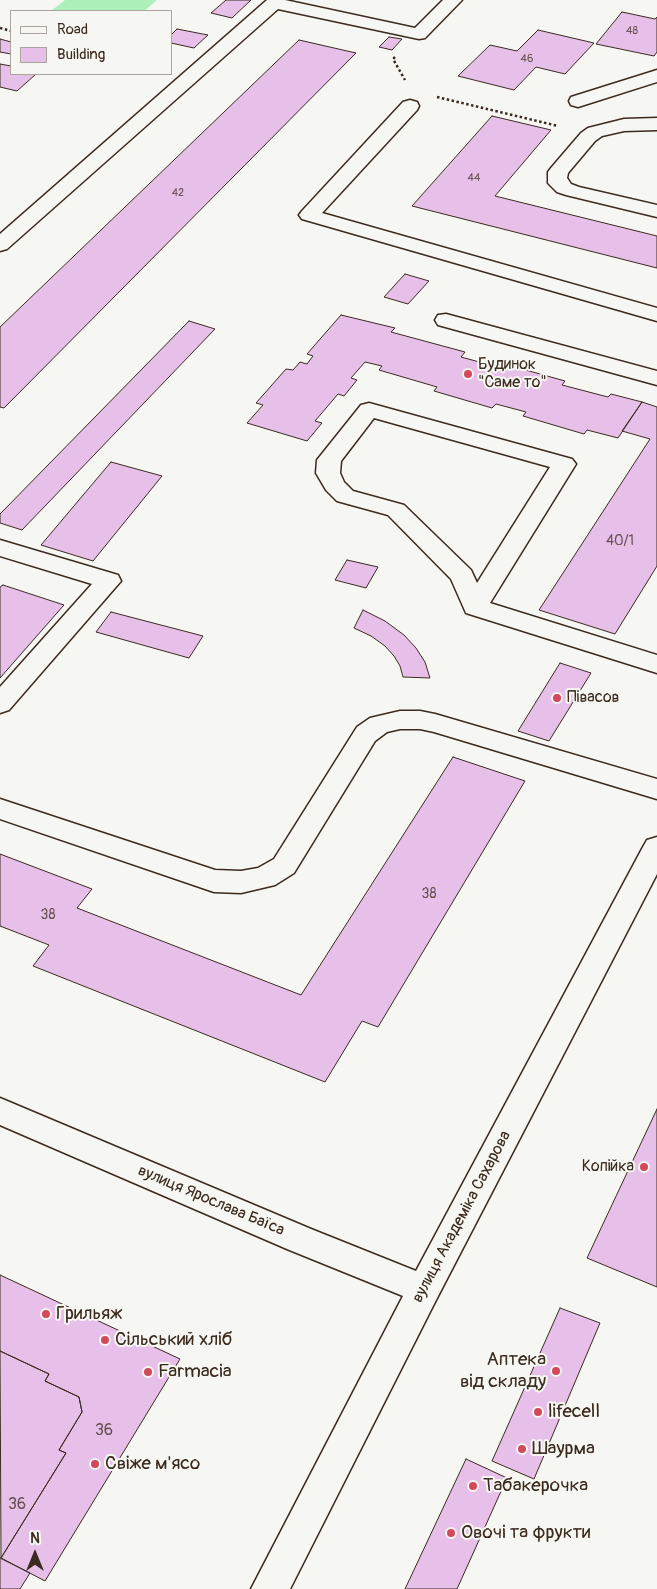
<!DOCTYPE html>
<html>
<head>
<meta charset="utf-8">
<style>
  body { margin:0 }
  #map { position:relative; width:657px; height:1589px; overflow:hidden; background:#f6f6f2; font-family:Pangolin,sans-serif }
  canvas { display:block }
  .legend { position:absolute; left:10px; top:10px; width:162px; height:65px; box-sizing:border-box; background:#f6f6f2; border:1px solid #aba49d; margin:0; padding:6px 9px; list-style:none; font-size:15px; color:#3b2a1e }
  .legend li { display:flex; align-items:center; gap:10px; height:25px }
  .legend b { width:25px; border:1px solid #aba49d }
  .north { position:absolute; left:10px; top:1529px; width:50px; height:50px; -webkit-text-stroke:4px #f6f6f2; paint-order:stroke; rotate:0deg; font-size:14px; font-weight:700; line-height:20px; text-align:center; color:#3b2a1e }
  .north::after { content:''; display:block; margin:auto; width:18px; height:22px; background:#3b2a1e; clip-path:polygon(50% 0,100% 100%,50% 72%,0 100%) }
</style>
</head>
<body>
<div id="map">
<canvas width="657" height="1589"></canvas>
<ul class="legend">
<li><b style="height:6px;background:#f6f6f2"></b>Road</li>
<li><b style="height:14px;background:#e7c0ea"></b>Building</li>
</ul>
<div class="north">N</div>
</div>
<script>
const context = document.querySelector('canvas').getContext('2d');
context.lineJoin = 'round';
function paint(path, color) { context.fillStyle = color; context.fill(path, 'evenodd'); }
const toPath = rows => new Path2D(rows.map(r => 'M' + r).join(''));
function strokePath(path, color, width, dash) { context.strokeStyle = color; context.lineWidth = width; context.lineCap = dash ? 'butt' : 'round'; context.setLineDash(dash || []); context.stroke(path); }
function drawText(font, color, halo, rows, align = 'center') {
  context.font = font + ' Pangolin,sans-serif'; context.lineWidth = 4; context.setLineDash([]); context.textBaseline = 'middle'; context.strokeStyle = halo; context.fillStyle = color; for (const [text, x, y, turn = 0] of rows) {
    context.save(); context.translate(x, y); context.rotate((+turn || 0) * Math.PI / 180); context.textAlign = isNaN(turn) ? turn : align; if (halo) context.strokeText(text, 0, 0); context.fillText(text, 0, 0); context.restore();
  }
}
paint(toPath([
  [65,0,157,0,144,11,51,11]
]), '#adf0b9');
const building = toPath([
  [226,0,251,0,232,18,211,13,226,0],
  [622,12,655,19,657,17,657,52,654,56,596,44,622,12],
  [177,29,208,35,194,48,171,43,171,35,177,29],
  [538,30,594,43,565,74,536,67,514,90,458,76,490,45,517,51,538,30],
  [389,37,402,39,392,50,379,47,389,37],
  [0,39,11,42,11,54,0,52,0,39],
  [299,40,356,53,4,408,0,407,0,327,299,40],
  [0,64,11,66,11,74,36,74,17,91,0,87,0,64],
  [492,116,551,130,495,196,657,236,657,268,412,206,492,116],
  [405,274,429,281,408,304,384,297,405,274],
  [341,315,395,328,391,332,465,352,461,357,505,369,508,365,565,381,562,385,608,397,611,394,642,402,618,438,587,430,584,434,523,416,526,412,496,404,492,408,434,391,437,387,379,370,382,366,365,362,351,378,357,380,344,396,338,394,315,421,322,423,307,441,247,423,263,405,256,403,286,369,293,370,300,362,307,364,313,356,307,354,341,315],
  [189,321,215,329,22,530,0,523,0,514,189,321],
  [642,402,657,407,657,566,615,634,539,610,650,439,622,431,642,402],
  [111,462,162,476,93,561,41,545,111,462],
  [347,560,378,567,366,588,335,580,347,560],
  [3,585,64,605,0,678,0,587,3,585],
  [363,610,385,621,404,635,416,648,425,662,430,678,403,677,400,666,394,656,385,646,371,636,354,628,363,610],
  [111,612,203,636,189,658,96,632,111,612],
  [560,663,591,673,549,741,518,731,560,663],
  [453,757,525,781,378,1027,362,1021,325,1082,33,966,49,945,0,926,0,854,92,889,77,908,301,995,453,757],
  [657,1109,657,1287,587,1258,657,1109],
  [0,1275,180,1359,45,1581,1,1558,66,1453,59,1450,82,1412,79,1397,45,1381,49,1374,0,1351,0,1275],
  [560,1308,600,1323,534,1479,492,1461,560,1308],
  [0,1351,49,1374,45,1381,79,1397,82,1412,59,1450,66,1453,1,1558,0,1351],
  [466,1459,507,1478,457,1589,405,1589,466,1459],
  [0,1558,30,1573,20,1589,0,1589,0,1558]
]);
paint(building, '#e7c0ea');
strokePath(building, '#3b2a1e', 1);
const minor = toPath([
  [267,0,285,0,415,28,443,0,462,0,425,38,419,39,278,9,7,249,0,251,0,234,267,0],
  [657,70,657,82,578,107,571,105,569,101,571,97,657,70],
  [410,100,417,102,419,106,417,110,322,213,657,308,657,321,302,219,299,215,302,211,403,102,410,100],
  [657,118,657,130,624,131,602,136,595,141,568,173,567,178,571,184,579,187,657,205,657,217,566,195,557,192,548,183,548,172,551,168,581,133,588,128,624,119,657,118],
  [446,314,657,371,657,385,438,325,435,320,438,315,446,314],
  [369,403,572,459,576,464,490,603,657,655,657,673,466,613,451,579,388,515,337,501,326,490,316,473,317,460,361,405,369,403],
  [374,418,550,467,477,583,471,570,404,505,353,491,344,482,340,473,341,461,374,418],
  [0,540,118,575,121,581,9,710,0,713,0,687,92,584,0,556,0,540],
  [400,711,420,711,435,714,657,779,657,799,434,732,420,729,400,729,387,732,375,741,294,873,275,885,241,893,214,892,0,819,0,799,215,870,241,871,258,868,274,859,357,727,370,718,400,711],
  [657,837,657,874,436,1300,290,1589,251,1589,403,1296,287,1249,0,1125,0,1098,311,1229,416,1271,643,847,647,840,657,837]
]);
strokePath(minor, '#3b2a1e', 3);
strokePath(toPath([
  [0,28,11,31],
  [395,57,393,59,405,80],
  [437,97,558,126]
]), '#3b2a1e', 2.5, [2.5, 2.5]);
paint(minor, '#f6f6f2');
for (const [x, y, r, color] of [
  [468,374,5,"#d1495b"],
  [557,698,5,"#d1495b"],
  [644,1167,5,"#d1495b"],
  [46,1314,5,"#d1495b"],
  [105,1340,5,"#d1495b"],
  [556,1371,5,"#d1495b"],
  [148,1372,5,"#d1495b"],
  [538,1412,5,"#d1495b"],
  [522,1449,5,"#d1495b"],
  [95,1464,5,"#d1495b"],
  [473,1486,5,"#d1495b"],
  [451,1533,5,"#d1495b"]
]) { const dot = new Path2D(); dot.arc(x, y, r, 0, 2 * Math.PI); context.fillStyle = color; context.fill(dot); strokePath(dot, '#f6f6f2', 2); }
drawText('11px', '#665051', null, [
  ["48",632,31],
  ["46",527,59],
  ["44",474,178],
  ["42",178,193]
]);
drawText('14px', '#665051', null, [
  ["40/1",620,541],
  ["38",429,894],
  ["38",48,915]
]);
drawText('16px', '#3b2a1e', '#f6f6f2', [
  ["Будинок",478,365],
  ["\"Саме то\"",478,383],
  ["Півасов",567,698],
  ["Копійка",634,1167,"right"]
], 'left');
drawText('16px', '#3b2a1e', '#f6f6f2', [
  ["вулиця Ярослава Баїса",211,1201,23],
  ["вулиця Академіка Сахарова",462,1217,-62]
]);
drawText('16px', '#665051', null, [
  ["36",104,1431],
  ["36",17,1505]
]);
drawText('19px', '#3b2a1e', '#f6f6f2', [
  ["Грильяж",56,1314],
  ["Сільський хліб",115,1340],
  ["Аптека",546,1360,"right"],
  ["від складу",546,1382,"right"],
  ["Farmacia",158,1372],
  ["lifecell",548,1412],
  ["Шаурма",532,1449],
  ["Свіже м'ясо",105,1464],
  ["Табакерочка",483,1486],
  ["Овочі та фрукти",461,1533]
], 'left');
</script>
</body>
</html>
